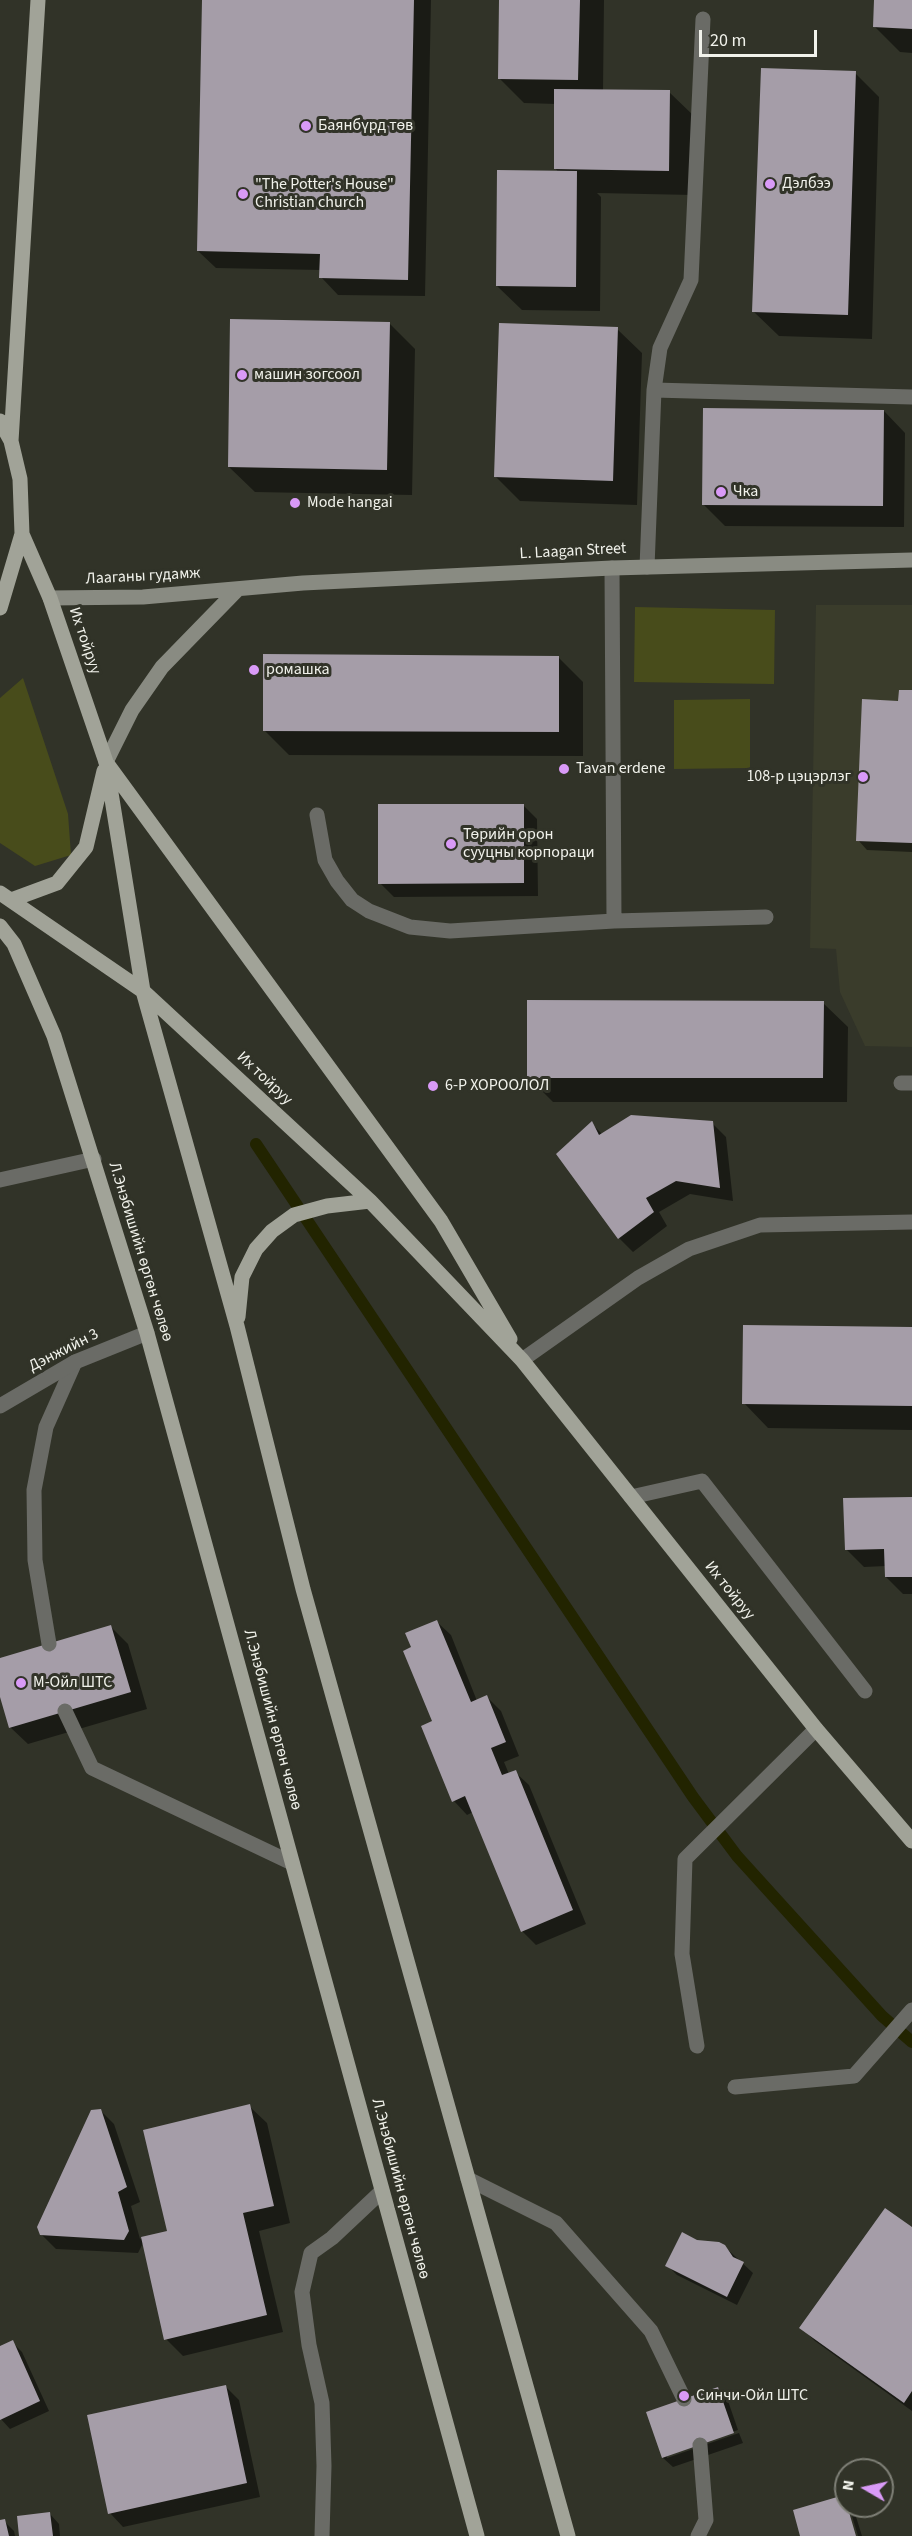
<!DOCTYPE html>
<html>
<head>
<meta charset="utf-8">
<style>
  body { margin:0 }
  #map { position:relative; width:912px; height:2536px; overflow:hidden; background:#313328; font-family:"Source Sans 3",sans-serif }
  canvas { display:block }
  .north { position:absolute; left:834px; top:2458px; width:60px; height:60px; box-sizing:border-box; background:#313328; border:2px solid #7e7f76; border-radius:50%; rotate:279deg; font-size:16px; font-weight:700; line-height:24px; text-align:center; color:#f1f2eb }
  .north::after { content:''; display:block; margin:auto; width:21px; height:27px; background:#d99af7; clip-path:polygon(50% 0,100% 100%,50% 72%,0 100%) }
  .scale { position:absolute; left:699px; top:30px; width:118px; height:27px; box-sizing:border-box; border:3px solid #f1f2eb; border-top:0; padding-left:8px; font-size:18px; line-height:21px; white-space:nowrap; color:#f1f2eb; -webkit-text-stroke:4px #313328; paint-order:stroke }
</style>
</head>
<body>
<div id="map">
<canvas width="912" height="2536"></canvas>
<div class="north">N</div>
<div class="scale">20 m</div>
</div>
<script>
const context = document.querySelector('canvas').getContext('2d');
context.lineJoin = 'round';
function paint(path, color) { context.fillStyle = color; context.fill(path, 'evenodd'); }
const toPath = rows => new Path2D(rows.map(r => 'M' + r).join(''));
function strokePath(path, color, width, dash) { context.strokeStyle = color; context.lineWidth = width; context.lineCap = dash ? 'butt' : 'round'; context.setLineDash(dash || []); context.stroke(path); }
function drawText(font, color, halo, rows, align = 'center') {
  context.font = font + ' "Source Sans 3",sans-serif'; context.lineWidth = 6; context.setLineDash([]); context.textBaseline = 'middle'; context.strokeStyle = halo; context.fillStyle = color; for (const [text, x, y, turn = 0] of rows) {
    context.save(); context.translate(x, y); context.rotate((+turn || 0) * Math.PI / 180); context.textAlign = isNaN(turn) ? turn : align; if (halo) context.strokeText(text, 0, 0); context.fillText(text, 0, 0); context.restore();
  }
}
paint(toPath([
  [816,605,912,605,912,1047,865,1046,840,992,836,949,810,948]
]), '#3a3c2b');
paint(toPath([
  [635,607,775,610,774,684,634,682],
  [23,678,68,814,71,855,35,866,0,843,0,698],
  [750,699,750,768,674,769,674,700]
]), '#484c1b');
paint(toPath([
  [204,0,431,0,425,296,338,295,321,277,321,270,216,268,198,251],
  [501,0,604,0,603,91,669,92,694,116,693,195,597,193,601,197,600,311,522,310,497,286,559,173,555,168,556,104,524,103,500,79],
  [876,0,912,0,912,53,900,52,875,27],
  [855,73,879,97,872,339,779,336,754,312],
  [389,323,415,349,412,495,255,492,229,467],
  [617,329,642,353,637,505,520,501,496,477],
  [884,411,905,433,904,527,725,526,703,504],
  [559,658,583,682,583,756,289,755,264,730],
  [912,692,912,852,867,850,858,840,900,702],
  [523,805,537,819,538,896,394,897,380,883],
  [823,1003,848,1027,847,1102,553,1102,528,1077],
  [591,1123,602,1134,712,1123,726,1137,733,1201,690,1194,659,1212,667,1226,633,1252,619,1238,558,1155],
  [912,1328,912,1430,768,1428,744,1403],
  [912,1499,912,1594,903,1594,886,1577,886,1566,864,1567,846,1549],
  [437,1622,451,1635,477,1701,487,1697,501,1711,519,1756,504,1762,509,1774,515,1772,529,1785,586,1924,536,1945,522,1931,473,1812,467,1815,454,1801,413,1648],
  [111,1627,128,1644,147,1709,28,1744,10,1727,0,1691,0,1660],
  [249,2106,267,2123,290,2223,259,2231,283,2332,183,2356,166,2339,143,2243,138,2253,56,2249,42,2235,100,2110,114,2124,140,2202,131,2206,140,2239,169,2232],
  [912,2229,912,2411,815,2341,801,2327],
  [697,2242,724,2246,753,2273,737,2305,677,2275,667,2265],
  [12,2342,22,2352,49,2411,10,2429,0,2418,0,2348],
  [225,2386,239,2400,260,2497,123,2527,110,2513],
  [718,2388,727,2398,738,2430,667,2455,667,2458,739,2433,743,2443,673,2467,663,2458,648,2413],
  [844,2497,846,2506,853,2507,862,2536,858,2536,849,2506,846,2506,854,2536,802,2536],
  [50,2514,59,2524,60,2536,20,2536],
  [4,2521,14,2531,15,2536,0,2536,0,2522]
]), '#0007');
strokePath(toPath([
  [256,1144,693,1797,737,1856,882,2016,912,2042]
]), '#222400', 12);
paint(toPath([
  [202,0,414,0,408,280,319,278,320,254,197,251],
  [499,0,580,0,578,80,498,79],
  [874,0,912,0,912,29,873,27],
  [761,68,856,71,848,315,752,312],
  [554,89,670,90,669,171,554,169],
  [497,170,577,171,576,287,496,286],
  [230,319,390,322,387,470,228,467],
  [499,323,618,327,613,481,494,477],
  [703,408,884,410,883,506,702,505],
  [263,654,559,656,559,732,263,731],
  [899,690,912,690,912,843,856,841,862,699,898,701],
  [378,804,524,804,524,883,378,884],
  [527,1000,824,1001,823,1078,527,1078],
  [631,1115,713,1121,720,1188,676,1181,646,1198,654,1212,618,1239,556,1154,592,1121,599,1135],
  [743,1325,912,1327,912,1406,742,1404],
  [912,1497,912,1577,885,1577,884,1549,845,1550,843,1498],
  [437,1620,471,1702,487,1695,506,1742,491,1748,502,1775,516,1770,573,1910,521,1932,465,1796,452,1802,421,1726,432,1721,403,1651,411,1647,405,1633],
  [111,1625,131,1692,9,1728,0,1697,0,1658],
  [250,2104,274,2206,243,2213,267,2315,164,2340,141,2237,167,2231,143,2130],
  [101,2109,127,2187,118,2192,129,2231,124,2240,40,2235,37,2227,91,2110],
  [885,2208,912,2227,912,2391,904,2403,799,2328],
  [682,2232,697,2240,719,2242,725,2245,733,2257,744,2262,727,2297,665,2266],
  [13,2340,40,2401,0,2420,0,2346],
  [226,2385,247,2483,108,2514,87,2415],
  [718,2387,734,2433,662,2458,646,2412],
  [844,2495,856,2536,800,2536,793,2510],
  [50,2512,53,2536,19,2536,17,2516],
  [5,2519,9,2536,0,2536,0,2520]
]), '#a59da8');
strokePath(toPath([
  [654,390,912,397],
  [647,567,654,390,660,348,691,280,703,19],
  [612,568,614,921],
  [317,815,325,860,337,881,352,900,369,911,410,927,450,931,614,921,766,917],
  [901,1083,912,1083],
  [0,1180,94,1159],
  [522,1360,638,1278,689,1249,760,1225,912,1222],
  [631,1497,702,1481,865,1691],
  [49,1644,35,1560,34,1490,46,1427,75,1362],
  [65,1711,92,1768,292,1863],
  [697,2046,682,1954,685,1859,816,1729],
  [735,2087,854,2076,912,2010],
  [468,2179,556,2223,651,2331,684,2399],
  [698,2536,706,2520,700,2445]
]), '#6a6b66', 15);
strokePath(toPath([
  [0,1406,75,1362,147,1333],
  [322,2536,324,2466,322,2403,309,2345,302,2292,311,2253,332,2238,382,2191]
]), '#6a6b66', 15);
strokePath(toPath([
  [50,598,143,597,303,583,612,568,912,560],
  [106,762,132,710,162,667,237,590]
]), '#898b82', 15);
strokePath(toPath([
  [0,421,11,441,20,479,22,534,0,608],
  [11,441,38,0],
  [22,534,50,598,106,762,143,991,237,1326,303,1589,568,2536],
  [108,765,441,1221,510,1339],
  [0,893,143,991,370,1201,522,1360,816,1729,912,1841],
  [11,900,57,883,86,847,104,771],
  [0,926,14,944,54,1036,147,1333,477,2536],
  [238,1317,242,1277,256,1249,272,1231,294,1215,327,1206,370,1201]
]), '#a1a398', 15);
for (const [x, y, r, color] of [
  [306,126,6,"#d99af7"],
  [770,184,6,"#d99af7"],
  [243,194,6,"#d99af7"],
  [242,375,6,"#d99af7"],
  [721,492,6,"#d99af7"],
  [295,503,6,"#d99af7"],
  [254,670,6,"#d99af7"],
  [564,769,6,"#d99af7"],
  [863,777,6,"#d99af7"],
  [451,844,6,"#d99af7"],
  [433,1086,6,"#d99af7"],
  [21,1683,6,"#d99af7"],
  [684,2396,6,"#d99af7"]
]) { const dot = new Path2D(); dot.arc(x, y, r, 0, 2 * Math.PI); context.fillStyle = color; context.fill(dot); strokePath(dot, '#313328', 2); }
drawText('16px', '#f1f2eb', '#313328', [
  ["Баянбүрд төв",318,126],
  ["Дэлбээ",782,184],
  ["\"The Potter's House\"",255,185],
  ["Christian church",255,203],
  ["машин зогсоол",254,375],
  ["Чка",733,492],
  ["Mode hangai",307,503],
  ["ромашка",266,670],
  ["Tavan erdene",576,769],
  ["108-р цэцэрлэг",851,777,"right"],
  ["Төрийн орон",463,835],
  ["сууцны корпораци",463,853],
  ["6-Р ХОРООЛОЛ",445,1086],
  ["М-Ойл ШТС",33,1683],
  ["Синчи-Ойл ШТС",696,2396]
], 'left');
drawText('16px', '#f1f2eb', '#313328', [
  ["L. Laagan Street",573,552,-3],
  ["Лааганы гудамж",143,577,-3],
  ["Их тойруу",84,641,71],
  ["Их тойруу",264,1079,43],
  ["Л.Энэбишийн өргөн чөлөө",140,1252,73],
  ["Дэнжийн 3",64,1351,-27],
  ["Их тойруу",729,1591,51],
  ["Л.Энэбишийн өргөн чөлөө",272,1720,75],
  ["Л.Энэбишийн өргөн чөлөө",400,2189,75]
]);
</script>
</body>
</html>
